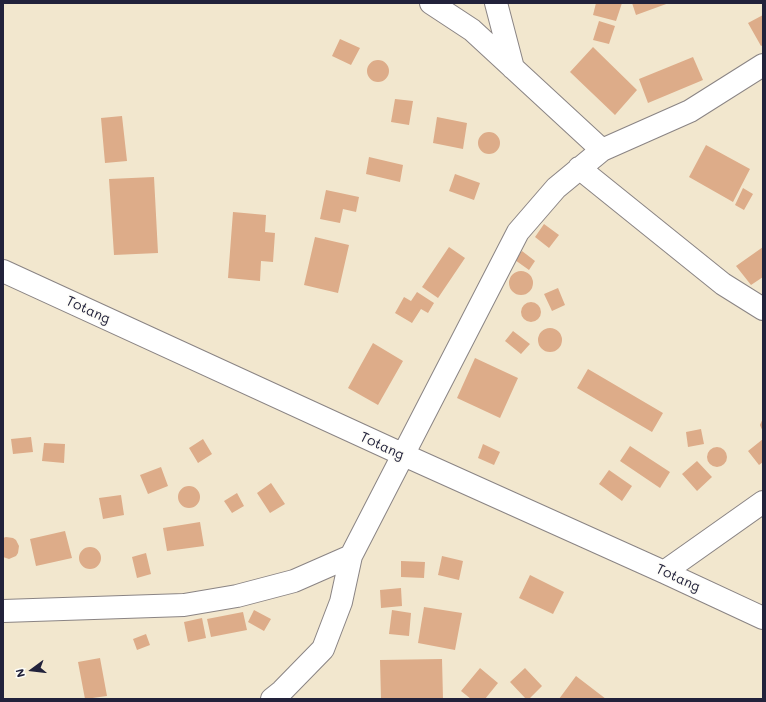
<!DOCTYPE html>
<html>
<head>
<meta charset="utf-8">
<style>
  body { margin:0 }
  #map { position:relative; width:766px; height:702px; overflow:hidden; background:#f2e7ce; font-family:Mali,sans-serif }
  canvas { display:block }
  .frame { position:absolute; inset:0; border:4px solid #22223b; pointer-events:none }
  .north { position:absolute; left:12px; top:650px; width:40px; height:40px; -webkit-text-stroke:3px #fdfcf7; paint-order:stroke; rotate:255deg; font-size:11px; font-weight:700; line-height:16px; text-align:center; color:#22223b }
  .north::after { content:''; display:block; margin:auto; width:14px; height:18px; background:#22223b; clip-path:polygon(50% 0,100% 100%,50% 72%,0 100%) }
</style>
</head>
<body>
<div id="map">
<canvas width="766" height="702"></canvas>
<div class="frame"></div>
<div class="north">N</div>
</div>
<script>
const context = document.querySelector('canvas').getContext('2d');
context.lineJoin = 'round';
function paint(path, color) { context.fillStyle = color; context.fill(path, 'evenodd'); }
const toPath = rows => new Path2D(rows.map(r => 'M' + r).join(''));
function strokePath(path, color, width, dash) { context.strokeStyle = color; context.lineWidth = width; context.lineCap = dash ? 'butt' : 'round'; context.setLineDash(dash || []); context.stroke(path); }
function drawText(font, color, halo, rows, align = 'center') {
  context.font = font + ' Mali,sans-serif'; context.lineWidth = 3; context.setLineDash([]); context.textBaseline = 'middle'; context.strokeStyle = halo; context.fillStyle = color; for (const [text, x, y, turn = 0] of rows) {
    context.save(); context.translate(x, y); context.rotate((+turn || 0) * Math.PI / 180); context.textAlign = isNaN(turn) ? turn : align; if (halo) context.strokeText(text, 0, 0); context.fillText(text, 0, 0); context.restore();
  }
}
paint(toPath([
  [596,3,622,3,616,21,593,15],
  [632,3,669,3,636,15],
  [763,15,763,45,761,46,748,23],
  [599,21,615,26,609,44,593,40],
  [340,39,360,48,351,65,332,56],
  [593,47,637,90,615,115,570,72],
  [693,57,703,80,648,103,639,79],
  '367 71a11 11 0 1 1 22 0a11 11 0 1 1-22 0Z',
  [395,99,413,101,409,125,391,122],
  [122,116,127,161,105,163,101,118],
  [437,117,467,123,463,149,433,143],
  '478 143a11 11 0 1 1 22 0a11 11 0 1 1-22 0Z',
  [706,145,750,169,733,202,689,177],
  [369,157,403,165,400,182,366,174],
  [455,174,480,183,474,200,449,191],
  [154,177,158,253,114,255,109,179],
  [743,188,753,194,744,210,735,205],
  [326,190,359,197,356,212,343,209,340,223,320,219],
  [233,212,266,215,265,232,275,233,273,262,261,261,260,281,228,278],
  [544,224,559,235,549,248,535,237],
  [315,237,349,245,338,293,304,285],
  [449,247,465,258,438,298,422,287],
  [763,247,763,277,751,285,736,266],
  [522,251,535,261,529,270,515,260],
  '509 283a12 12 0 1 1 24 0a12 12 0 1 1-24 0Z',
  [558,288,565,305,552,311,544,294],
  [417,292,434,303,428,313,421,309,412,323,395,313,404,297,411,301],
  '521 312a10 10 0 1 1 20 0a10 10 0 1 1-20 0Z',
  '538 340a12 12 0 1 1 24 0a12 12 0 1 1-24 0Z',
  [513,331,530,344,521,354,505,341],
  [373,343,403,361,378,405,348,388],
  [475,358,518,378,500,418,457,398],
  [588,369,663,413,652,432,577,388],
  [763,418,763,432,760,425],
  [701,429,704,444,688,447,686,432],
  [31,437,33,452,13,454,11,439],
  [203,439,212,454,198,463,189,448],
  [763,439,763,462,759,465,748,451],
  [44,443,65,444,64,463,42,461],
  [483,444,500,452,494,465,478,458],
  [630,446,670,472,660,488,620,461],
  '707 457a10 10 0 1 1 20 0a10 10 0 1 1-20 0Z',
  [697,461,712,477,697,491,682,474],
  [161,467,168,486,148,494,140,475],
  [609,470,632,486,622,501,599,484],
  [271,483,285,504,270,513,257,493],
  '178 497a11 11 0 1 1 22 0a11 11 0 1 1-22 0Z',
  [237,493,244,506,232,513,224,501],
  [121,495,124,515,103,519,99,498],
  [200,522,204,546,167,551,163,528],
  [65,531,72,558,36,566,30,539],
  [6,537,13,538,16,540,19,546,18,553,16,556,9,559,3,557,3,538],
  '79 558a11 11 0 1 1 22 0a11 11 0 1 1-22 0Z',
  [146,553,151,574,137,578,132,557],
  [442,556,463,561,459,580,438,575],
  [401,561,425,562,424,578,401,577],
  [530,575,564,592,553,614,519,598],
  [401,588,402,606,381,608,380,590],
  [424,607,462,613,455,650,418,643],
  [254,610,271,619,264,631,248,622],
  [392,610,411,613,409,636,389,634],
  [243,612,247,630,211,637,207,619],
  [202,618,206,638,188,642,184,622],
  [146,634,150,645,137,650,133,639],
  [100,658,107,696,85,699,78,662],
  [442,659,443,699,381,699,380,660],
  [480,668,498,683,485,699,471,699,461,691],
  [525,668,542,686,529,699,526,699,510,682],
  [576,676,606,699,559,699]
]), '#ddac89');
const minor = toPath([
  [431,3,472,30,602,150],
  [496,3,513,68],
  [579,168,723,284,763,309],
  [3,271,404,455,664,572,763,618],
  [664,572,763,502],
  [3,611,184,605,237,596,294,581,351,556],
  [272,699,282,691,323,649,341,602,351,556,518,232,556,188,602,150,690,111,763,65]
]);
strokePath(minor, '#8a8484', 24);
strokePath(minor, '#fff', 22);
drawText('14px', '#22223b', '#fdfcf7', [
  ["Totang",88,310,25],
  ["Totang",382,446,25],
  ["Totang",678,578,25]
]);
</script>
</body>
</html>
